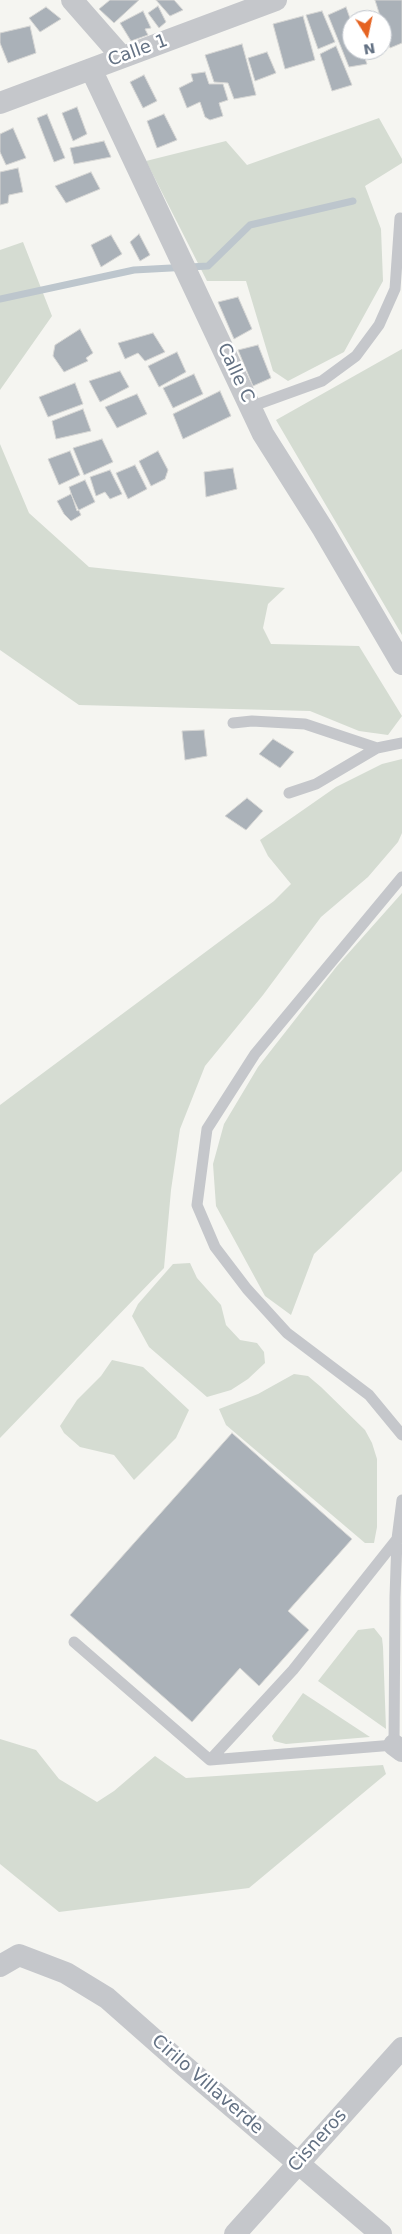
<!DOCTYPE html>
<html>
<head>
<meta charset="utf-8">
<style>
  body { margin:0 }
  #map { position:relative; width:402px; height:2234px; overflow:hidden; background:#f5f5f1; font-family:"DejaVu Sans",sans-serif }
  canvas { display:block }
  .north { position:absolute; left:342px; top:10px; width:50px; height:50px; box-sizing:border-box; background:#fff; border:1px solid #c1c6cd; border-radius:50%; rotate:170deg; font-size:14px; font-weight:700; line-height:20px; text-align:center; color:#637183 }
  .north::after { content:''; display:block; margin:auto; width:18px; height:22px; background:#e56321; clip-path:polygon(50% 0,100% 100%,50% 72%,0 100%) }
</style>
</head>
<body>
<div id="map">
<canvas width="402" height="2234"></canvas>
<div class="north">N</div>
</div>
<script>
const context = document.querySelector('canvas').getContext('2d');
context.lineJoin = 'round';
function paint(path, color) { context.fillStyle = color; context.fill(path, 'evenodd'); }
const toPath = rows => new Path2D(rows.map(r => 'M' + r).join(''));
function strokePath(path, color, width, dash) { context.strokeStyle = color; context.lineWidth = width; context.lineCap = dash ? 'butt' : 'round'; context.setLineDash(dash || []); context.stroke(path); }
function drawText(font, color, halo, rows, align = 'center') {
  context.font = font + ' "DejaVu Sans",sans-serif'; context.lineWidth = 5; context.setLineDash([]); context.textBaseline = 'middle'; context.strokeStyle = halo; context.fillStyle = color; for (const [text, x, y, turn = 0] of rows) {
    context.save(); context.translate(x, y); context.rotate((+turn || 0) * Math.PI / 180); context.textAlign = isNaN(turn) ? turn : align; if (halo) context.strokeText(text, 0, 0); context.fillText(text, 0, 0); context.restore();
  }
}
paint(toPath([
  [379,118,402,159,402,163,365,186,381,229,383,281,344,352,288,381,273,371,246,281,207,281,146,161,226,141,247,165],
  [23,242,52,316,0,390,0,250],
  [402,349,402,635,276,420],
  [0,444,29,513,89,567,285,588,268,604,263,628,271,644,359,646,402,716,388,735,359,731,310,711,79,705,0,650],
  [402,759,402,833,398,842,368,877,321,917,263,995,205,1066,180,1129,171,1190,164,1268,0,1438,0,1105,274,901,291,884,268,856,260,840,336,787,382,764],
  [402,893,402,1171,314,1254,291,1315,265,1296,216,1206,213,1164,224,1124,258,1067,337,966],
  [190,1263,197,1278,221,1305,226,1325,240,1340,257,1343,264,1352,265,1363,248,1379,231,1390,207,1397,149,1347,132,1316,138,1304,173,1264],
  [112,1360,143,1367,189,1410,176,1438,134,1480,114,1455,80,1447,64,1433,60,1426,77,1400,101,1376],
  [294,1374,308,1376,321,1387,365,1430,372,1443,377,1459,377,1527,374,1543,365,1543,226,1425,219,1409,258,1394],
  [374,1628,382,1638,383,1647,386,1729,318,1681,358,1630],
  [303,1693,370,1737,286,1744,274,1741,272,1736],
  [0,1739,36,1750,59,1779,97,1802,114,1791,155,1756,186,1778,383,1765,386,1774,249,1888,59,1912,0,1864]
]), '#d5dcd2');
strokePath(toPath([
  [0,299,134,270,208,266,250,225,353,201]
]), '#bdc6cd', 7);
const building = toPath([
  [110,0,139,0,114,23,99,9,110,0],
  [156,0,174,0,183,10,170,16,156,0],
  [375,0,402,0,402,43,390,48,375,0],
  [158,6,166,22,159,28,148,13,158,6],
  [46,7,61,19,40,32,29,18,46,7],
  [346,7,352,24,352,50,362,50,367,64,349,67,328,15,346,7],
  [143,11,151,28,145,29,148,35,131,41,120,23,143,11],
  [322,11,335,42,318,49,306,15,322,11],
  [303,16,315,60,285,69,273,24,303,16],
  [30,26,36,53,8,63,0,43,0,33,30,26],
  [242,44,256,95,234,99,228,83,214,82,205,55,242,44],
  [336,46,352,85,332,91,320,54,336,46],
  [267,52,276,73,255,81,248,58,267,52],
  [205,72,209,84,223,84,228,100,219,103,223,116,210,120,205,117,200,102,187,108,179,88,193,81,191,74,205,72],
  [144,75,157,101,143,108,130,82,144,75],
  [77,107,87,134,73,141,62,113,77,107],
  [47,114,65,158,54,162,37,118,47,114],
  [164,114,177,140,157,148,147,121,164,114],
  [13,128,26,158,6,165,0,152,0,134,13,128],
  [104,141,111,157,74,164,70,148,104,141],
  [18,168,23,192,9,195,8,203,0,205,0,172,18,168],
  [91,172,100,189,66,203,55,186,91,172],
  [139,234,150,255,140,261,130,242,139,234],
  [111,235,122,254,101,267,91,245,111,235],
  [238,297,252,329,234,339,218,302,238,297],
  [80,329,93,353,86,358,88,361,64,372,53,356,55,345,80,329],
  [153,333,165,352,145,361,138,353,125,359,118,343,153,333],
  [258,345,271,378,253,386,238,350,258,345],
  [177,352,186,372,159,387,148,366,177,352],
  [120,371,129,387,100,402,89,381,120,371],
  [194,374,203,394,173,408,163,388,194,374],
  [75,383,83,404,48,417,39,397,75,383],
  [220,391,231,416,183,439,173,414,220,391],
  [137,394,147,414,117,428,105,407,137,394],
  [83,409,91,431,56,439,52,421,83,409],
  [102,439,113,462,84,475,73,448,102,439],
  [70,451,80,475,59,485,48,459,70,451],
  [158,451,168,470,165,479,151,486,139,461,158,451],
  [135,465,147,489,128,499,116,473,135,465],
  [233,468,237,489,206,497,204,472,233,468],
  [110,470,122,494,110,499,105,492,96,496,90,477,110,470],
  [85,480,95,502,77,511,69,487,85,480],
  [71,494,81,515,71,521,64,514,57,501,71,494],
  [204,730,207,756,185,760,182,731,204,730],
  [273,739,294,752,280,768,259,754,273,739],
  [247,798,263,811,246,830,225,816,247,798],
  [232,1433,352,1539,288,1611,309,1630,259,1686,240,1668,192,1722,70,1615,232,1433]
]);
paint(building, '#aab1b8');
strokePath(building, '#d6d6d4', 1);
strokePath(toPath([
  [250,407,322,381,356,356,379,325,395,289,400,218],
  [233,723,252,721,305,724,377,748,402,743],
  [289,793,316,784,377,748],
  [402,877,255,1054,207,1129,197,1205,215,1247,247,1289,287,1333,369,1395,402,1435],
  [74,1642,210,1760,293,1670,397,1539,402,1537],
  [210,1760,394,1745,395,1597,397,1539,402,1500]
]), '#c5c7cb', 11);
strokePath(toPath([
  [72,0,122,57],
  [91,69,263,434,323,529,402,664],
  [0,103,276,0],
  [394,1745,402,1751],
  [0,1966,19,1955,66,1973,107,1998,175,2058,381,2234],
  [235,2234,402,2048]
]), '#c5c7cb', 22);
drawText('18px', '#637183', '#fff', [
  ["Calle 1",138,51,-20],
  ["Calle C",235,373,65],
  ["Cirilo Villaverde",207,2085,41],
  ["Cisneros",318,2141,-48]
]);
</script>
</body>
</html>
